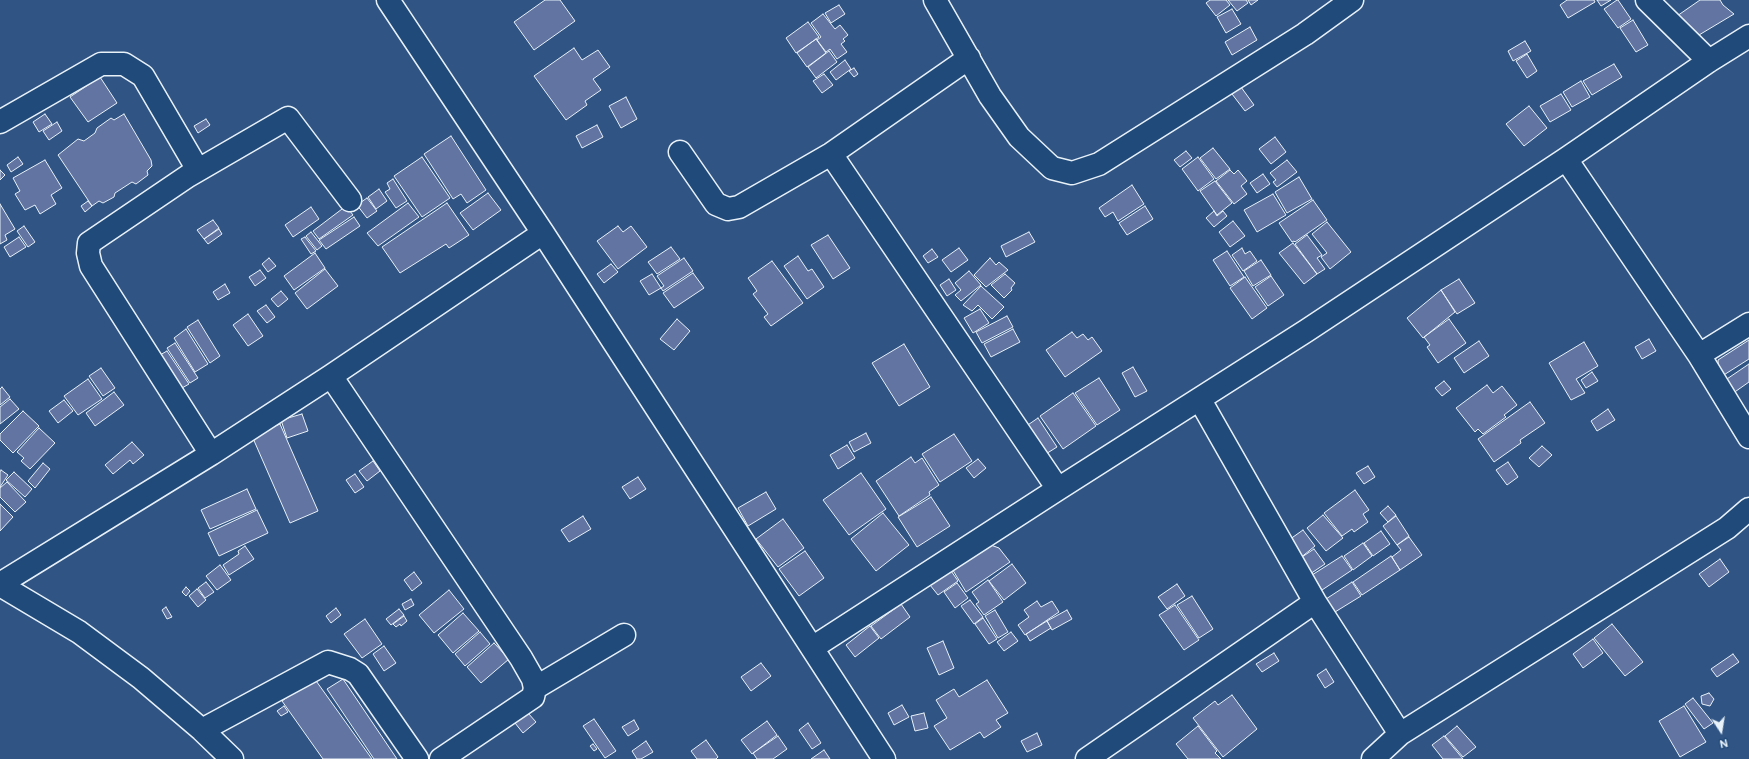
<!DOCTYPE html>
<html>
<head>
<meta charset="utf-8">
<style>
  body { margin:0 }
  #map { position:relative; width:1749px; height:759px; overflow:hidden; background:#305484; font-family:"Balsamiq Sans",sans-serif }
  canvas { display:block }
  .north { position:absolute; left:1701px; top:711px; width:40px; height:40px; -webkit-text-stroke:3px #1f4a7a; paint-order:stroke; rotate:168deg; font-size:11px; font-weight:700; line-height:16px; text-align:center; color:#e8f1f8 }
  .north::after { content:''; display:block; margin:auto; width:14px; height:18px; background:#e8f1f8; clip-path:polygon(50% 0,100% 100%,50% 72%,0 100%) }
</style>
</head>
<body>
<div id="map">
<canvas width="1749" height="759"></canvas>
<div class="north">N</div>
</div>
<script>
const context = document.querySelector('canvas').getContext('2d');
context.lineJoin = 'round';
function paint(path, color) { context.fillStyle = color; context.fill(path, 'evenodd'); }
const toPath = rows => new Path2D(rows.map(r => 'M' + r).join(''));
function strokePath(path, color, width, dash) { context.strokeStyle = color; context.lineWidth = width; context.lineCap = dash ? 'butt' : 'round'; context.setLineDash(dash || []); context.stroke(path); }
const building = toPath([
  [545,0,560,0,575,21,534,50,514,22,545,0],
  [1210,0,1226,0,1230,5,1216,16,1206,3,1210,0],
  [1228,0,1246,0,1248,3,1237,11,1228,0],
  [1248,0,1258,0,1251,5,1248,0],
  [1567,0,1594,0,1595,2,1568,18,1560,5,1567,0],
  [1597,0,1611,0,1601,6,1597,0],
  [1617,0,1618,0,1631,19,1618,28,1604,9,1617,0],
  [1700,0,1720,0,1723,5,1734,14,1699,35,1684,32,1677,16,1700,0],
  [839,5,845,14,831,23,825,13,839,5],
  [1232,9,1241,24,1226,33,1217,17,1232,9],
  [823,14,835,29,840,25,848,35,843,39,845,41,841,44,847,52,837,59,830,49,826,52,817,40,821,37,811,23,823,14],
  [1633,20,1648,45,1636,52,1620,28,1633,20],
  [808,22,819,37,796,53,786,38,808,22],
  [1250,27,1257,40,1232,55,1225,42,1250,27],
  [816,39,826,53,807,67,797,53,816,39],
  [1525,41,1531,51,1513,61,1508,51,1525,41],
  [574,48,582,60,598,50,610,67,593,79,601,90,585,101,587,105,566,120,534,76,574,48],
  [829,51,837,62,816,78,808,67,829,51],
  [1527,54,1537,71,1527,78,1516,61,1527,54],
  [845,60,851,69,836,80,830,72,845,60],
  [1614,64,1622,77,1592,95,1583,81,1614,64],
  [854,68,858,74,854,77,849,71,854,68],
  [824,74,833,85,822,93,813,81,824,74],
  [100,77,117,103,88,122,70,97,100,77],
  [1581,81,1590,97,1572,107,1563,92,1581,81],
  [1241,87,1254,105,1245,111,1232,94,1241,87],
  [1561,94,1571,110,1550,122,1540,106,1561,94],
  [626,97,637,119,621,128,609,106,626,97],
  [1529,106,1547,128,1524,146,1506,124,1529,106],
  [45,114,52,124,39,132,33,122,45,114],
  [124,114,151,160,152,166,147,171,148,175,136,184,132,182,115,193,114,197,103,203,99,201,92,206,58,155,78,139,84,141,95,133,97,128,111,118,114,120,124,114],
  [206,119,210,125,198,133,194,126,206,119],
  [57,122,62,131,49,140,43,131,57,122],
  [597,125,603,137,582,148,576,136,597,125],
  [451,136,486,190,467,203,461,194,453,199,424,154,451,136],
  [1275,137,1286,152,1271,164,1259,149,1275,137],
  [1213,148,1230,169,1216,179,1200,158,1213,148],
  [1186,151,1192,158,1180,167,1174,160,1186,151],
  [18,157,23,164,11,172,7,165,18,157],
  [422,157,450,198,422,217,394,176,422,157],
  [1198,157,1214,179,1198,191,1182,169,1198,157],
  [45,160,62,188,51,195,56,204,40,214,35,205,25,210,15,194,20,191,13,178,45,160],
  [1287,160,1297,172,1277,187,1273,182,1276,180,1270,173,1287,160],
  [0,170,5,175,0,180,0,170],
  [1230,170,1234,174,1238,170,1247,181,1241,186,1247,194,1234,204,1216,181,1230,170],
  [1263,174,1270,184,1257,193,1250,183,1263,174],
  [1299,177,1312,199,1287,213,1275,192,1299,177],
  [393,179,407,201,396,208,385,192,390,189,387,183,393,179],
  [1215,181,1232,203,1217,215,1200,191,1215,181],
  [1132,185,1144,204,1118,221,1113,212,1105,217,1099,208,1132,185],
  [379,189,387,201,376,209,368,197,379,189],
  [488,193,501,210,473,230,460,213,488,193],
  [1273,194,1286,215,1257,232,1244,210,1273,194],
  [367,198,377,211,367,218,357,205,367,198],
  [1313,200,1327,220,1295,242,1294,241,1292,242,1279,223,1313,200],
  [88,201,92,206,85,212,81,206,88,201],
  [408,203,419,217,378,246,367,233,408,203],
  [447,203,469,235,449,248,446,244,400,273,382,247,447,203],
  [0,204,15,229,5,235,7,240,0,244,0,204],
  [346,206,353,215,319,239,313,231,346,206],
  [1145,206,1153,219,1127,235,1119,223,1145,206],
  [311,207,319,219,293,237,285,225,311,207],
  [1214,211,1217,216,1223,211,1227,216,1214,227,1206,218,1214,211],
  [354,217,360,226,326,249,319,240,354,217],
  [213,220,219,228,204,239,197,230,213,220],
  [1233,221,1245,236,1230,247,1219,232,1233,221],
  [1327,222,1351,252,1330,269,1321,257,1327,253,1312,234,1327,222],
  [24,226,35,242,28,247,17,231,24,226],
  [618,226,623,232,631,226,647,247,618,269,597,241,618,226],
  [219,229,222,234,208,244,204,239,219,229],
  [311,232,322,246,317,250,306,236,311,232],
  [1029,232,1035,242,1006,257,1001,246,1029,232],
  [828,235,850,268,833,279,811,245,828,235],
  [1307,235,1322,255,1317,258,1325,269,1317,274,1295,244,1307,235],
  [19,237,26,247,10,257,4,247,19,237],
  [305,237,316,251,311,254,301,239,305,237],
  [1293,243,1317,274,1304,284,1279,253,1293,243],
  [671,247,680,259,657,274,648,262,671,247],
  [959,248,968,260,951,272,942,260,959,248],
  [1242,248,1245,254,1250,251,1257,261,1243,271,1232,255,1242,248],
  [932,249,938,257,928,263,923,256,932,249],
  [1227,251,1244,277,1230,286,1213,260,1227,251],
  [315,253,325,268,294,290,284,276,315,253],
  [798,256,808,271,812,269,824,287,807,299,784,266,798,256],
  [269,258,276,266,268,272,262,264,269,258],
  [684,258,693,271,663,291,661,288,664,286,657,276,684,258],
  [990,258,996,265,999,262,1008,270,986,287,974,275,990,258],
  [1261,260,1271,275,1253,286,1244,271,1261,260],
  [772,261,803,303,771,326,764,317,768,314,753,294,757,291,748,278,772,261],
  [611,264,618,272,604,283,597,274,611,264],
  [325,269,338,286,307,309,295,293,325,269],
  [260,270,266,278,255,286,249,277,260,270],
  [969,271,981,285,961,301,955,295,961,290,955,283,969,271],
  [693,273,704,288,674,308,663,293,693,273],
  [652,274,661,288,649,295,640,281,652,274],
  [1005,274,1015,283,1011,288,1012,290,1004,298,991,285,1005,274],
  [1271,276,1284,295,1268,306,1255,287,1271,276],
  [1245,277,1267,308,1252,319,1230,288,1245,277],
  [949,279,956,290,947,296,940,285,949,279],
  [1459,279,1475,303,1457,314,1441,290,1459,279],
  [225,284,230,293,218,300,213,292,225,284],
  [981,286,1004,307,992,319,978,305,972,311,963,305,981,286],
  [1441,290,1455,312,1423,338,1407,318,1441,290],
  [281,291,288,299,278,307,271,299,281,291],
  [266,305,275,317,267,323,257,311,266,305],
  [980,309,989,323,973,333,964,318,980,309],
  [248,314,263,336,248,346,233,325,248,314],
  [1007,316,1013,327,982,343,976,332,1007,316],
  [677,319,690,331,674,350,660,339,677,319],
  [1449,319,1466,343,1438,363,1427,347,1430,345,1424,337,1449,319],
  [198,320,220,356,210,363,187,327,198,320],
  [186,329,208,364,195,372,174,338,186,329],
  [1013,329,1020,342,991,357,984,344,1013,329],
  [1072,332,1077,338,1083,334,1088,340,1092,337,1102,351,1065,377,1046,350,1072,332],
  [1649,339,1656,351,1642,359,1635,347,1649,339],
  [1749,340,1749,359,1719,378,1718,360,1749,340],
  [1479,341,1489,356,1464,373,1454,358,1479,341],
  [1584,342,1598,366,1576,379,1585,393,1571,400,1549,363,1584,342],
  [175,343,198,378,190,383,167,348,175,343],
  [904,344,930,387,899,406,872,363,904,344],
  [167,351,189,384,182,388,160,355,167,351],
  [1749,364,1749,382,1729,396,1721,383,1749,364],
  [1133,367,1147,391,1135,397,1122,373,1133,367],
  [101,368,115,388,103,396,89,376,101,368],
  [1592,372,1598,381,1586,388,1581,380,1592,372],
  [1099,378,1120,410,1097,425,1075,393,1099,378],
  [88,379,102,399,78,415,64,396,88,379],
  [1444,381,1451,389,1442,396,1435,388,1444,381],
  [1487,385,1493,393,1502,386,1517,405,1504,415,1506,417,1483,434,1478,429,1475,432,1456,408,1487,385],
  [2,387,10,397,0,405,0,389,2,387],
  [114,392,124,405,95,426,86,413,114,392],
  [1073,393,1096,426,1063,449,1040,416,1073,393],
  [10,399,19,409,0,424,0,407,10,399],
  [64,400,73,411,58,423,49,411,64,400],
  [1530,402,1545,423,1520,440,1521,443,1494,462,1478,439,1530,402],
  [1608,409,1615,420,1597,431,1591,421,1608,409],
  [23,411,39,426,13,453,0,440,0,434,23,411],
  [302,414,308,431,287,438,281,420,302,414],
  [1038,418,1057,447,1041,457,1022,429,1038,418],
  [280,424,318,511,290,523,252,436,280,424],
  [39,428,55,443,30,469,21,461,24,458,17,452,39,428],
  [866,433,871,443,854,452,849,442,866,433],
  [954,434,972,461,940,482,922,454,954,434],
  [132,442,144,455,133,464,130,460,113,474,105,465,132,442],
  [847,445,855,458,838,469,830,455,847,445],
  [1542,446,1552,455,1539,467,1529,458,1542,446],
  [911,457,915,463,922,458,939,485,929,492,930,495,899,516,876,481,911,457],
  [978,459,986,468,974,478,966,468,978,459],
  [373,461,380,471,367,481,359,471,373,461],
  [1508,462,1518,477,1507,485,1496,470,1508,462],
  [43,463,50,469,35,488,28,481,43,463],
  [1368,466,1375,477,1364,484,1356,473,1368,466],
  [1,470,8,475,0,487,0,472,1,470],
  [14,472,32,489,25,497,6,480,14,472],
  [861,473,886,509,849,535,823,500,861,473],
  [355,474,364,487,355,493,346,480,355,474],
  [638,477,646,489,630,499,622,487,638,477],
  [7,482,26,502,15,512,0,497,0,488,7,482],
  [247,489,256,509,210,529,201,510,247,489],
  [1355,490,1369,510,1363,514,1368,522,1354,532,1352,529,1342,536,1324,513,1355,490],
  [766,492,776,509,748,526,738,508,766,492],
  [931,497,950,526,917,547,898,517,931,497],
  [0,504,13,517,0,531,0,504],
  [1388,506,1396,515,1388,522,1380,513,1388,506],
  [257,510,268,533,219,556,208,533,257,510],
  [883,513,909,545,876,571,851,539,883,513],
  [1323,515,1343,538,1326,551,1307,528,1323,515],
  [583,516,591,529,569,542,561,530,583,516],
  [1396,516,1409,536,1397,545,1383,526,1396,516],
  [783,519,804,548,778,567,756,539,783,519],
  [1303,530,1315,546,1299,559,1286,542,1303,530],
  [1381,531,1390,544,1373,556,1364,543,1381,531],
  [1409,537,1422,555,1400,570,1392,557,1401,550,1397,545,1409,537],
  [1363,543,1372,556,1353,570,1344,556,1363,543],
  [988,544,999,548,1010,562,966,592,951,567,988,544],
  [245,546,254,559,229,575,223,565,239,554,238,551,245,546],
  [1314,549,1325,564,1310,574,1299,559,1314,549],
  [805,551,824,578,799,596,779,569,805,551],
  [1342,556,1352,570,1322,590,1312,575,1342,556],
  [1391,556,1400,570,1362,595,1353,582,1391,556],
  [1720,559,1729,572,1709,587,1699,574,1720,559],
  [1012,564,1026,583,1004,600,989,581,1012,564],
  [220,565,231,580,217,590,206,576,220,565],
  [947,565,958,581,938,595,926,580,947,565],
  [414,572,422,583,412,591,404,580,414,572],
  [988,580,1003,602,984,615,976,604,979,602,972,592,988,580],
  [206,582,214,592,205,598,198,588,206,582],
  [1352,582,1361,596,1335,612,1326,599,1352,582],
  [957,583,968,598,955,608,944,592,957,583],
  [1177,584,1185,596,1167,609,1158,597,1177,584],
  [186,587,190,591,186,596,182,592,186,587],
  [197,589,206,600,198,607,189,596,197,589],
  [449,590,464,609,434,633,419,615,449,590],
  [1192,596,1213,629,1199,638,1177,605,1192,596],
  [411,599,414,605,405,610,402,604,411,599],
  [970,600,983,617,974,624,961,606,970,600],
  [1037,601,1041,607,1052,601,1059,612,1025,635,1018,625,1029,617,1024,610,1037,601],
  [901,604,910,617,881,639,871,626,901,604],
  [1175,605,1199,640,1184,650,1159,615,1175,605],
  [166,607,172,617,167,619,162,610,166,607],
  [336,608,341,615,331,623,326,616,336,608],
  [399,609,404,615,391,625,386,619,399,609],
  [995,610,1008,632,998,638,985,616,995,610],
  [1067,610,1072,619,1052,630,1047,621,1067,610],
  [463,613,479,631,453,653,438,635,463,613],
  [404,616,407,621,401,626,400,624,396,627,393,624,404,616],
  [983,618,997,639,989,644,975,624,983,618],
  [365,619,382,644,362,658,344,634,365,619],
  [1047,621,1051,628,1030,641,1026,634,1047,621],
  [1612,624,1643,662,1625,676,1594,638,1612,624],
  [870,626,879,638,855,657,846,645,870,626],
  [480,632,490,644,465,666,455,654,480,632],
  [1011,632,1018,641,1004,651,997,642,1011,632],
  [1593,639,1603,653,1583,668,1573,654,1593,639],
  [943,641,954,668,939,675,927,648,943,641],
  [494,643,509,659,481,683,467,667,494,643],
  [384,646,396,663,384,671,373,654,384,646],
  [1274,653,1279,661,1262,672,1256,664,1274,653],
  [1733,654,1739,662,1717,677,1711,669,1733,654],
  [761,663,771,676,751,691,741,677,761,663],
  [1326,669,1334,682,1325,688,1317,675,1326,669],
  [314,678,372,759,323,759,282,701,314,678],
  [343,679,397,759,374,759,327,689,343,679],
  [987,680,1008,713,996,720,1001,727,984,738,980,732,950,750,934,726,947,718,936,700,954,689,959,697,987,680],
  [1709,693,1714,699,1710,706,1702,704,1701,696,1709,693],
  [1232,695,1257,729,1223,757,1193,718,1215,701,1218,705,1232,695],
  [1693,698,1713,723,1704,729,1685,704,1693,698],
  [902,705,909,717,894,725,888,713,902,705],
  [284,706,288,712,281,716,277,711,284,706],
  [1684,706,1706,742,1680,757,1659,721,1684,706],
  [528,713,536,722,523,733,515,723,528,713],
  [924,713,928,728,915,731,911,716,924,713],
  [594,719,616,751,605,758,583,726,594,719],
  [634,720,639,729,628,736,622,727,634,720],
  [767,721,777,735,752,754,741,740,767,721],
  [808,723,821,743,812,749,799,730,808,723],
  [1198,726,1217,751,1215,753,1221,759,1188,759,1176,744,1198,726],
  [1457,726,1476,747,1463,757,1445,736,1457,726],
  [1037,733,1042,745,1027,752,1021,741,1037,733],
  [778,736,787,749,773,759,757,759,753,753,778,736],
  [1444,736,1463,759,1443,759,1432,745,1444,736],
  [706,740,718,757,716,759,697,759,691,751,706,740],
  [646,741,653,752,641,759,637,759,632,751,646,741],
  [593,744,597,749,594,751,590,746,593,744],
  [824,750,830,759,811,759,824,750]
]);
paint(building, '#6174a2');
strokePath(building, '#e8f1f8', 1);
const street = toPath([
  [388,0,543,233,884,759],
  [935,0,990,96,1019,137,1052,168,1072,173,1099,164,1305,34,1352,0],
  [1647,0,1709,61],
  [0,122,101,64,124,64,143,76,198,170],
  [680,152,716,204,728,209,739,207,831,154,969,58],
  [831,154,1058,489],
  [1566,159,1699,355,1749,437],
  [1699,355,1749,324],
  [331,376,521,658,533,679,535,688,533,697,441,759],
  [1200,400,1315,602,1400,734],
  [211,454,91,266,88,253,89,243,188,176,288,118,350,200],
  [0,584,211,454,331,376,543,233],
  [0,585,79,632,141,678,202,730,232,759],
  [812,648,1058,489,1306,331,1566,159,1709,61,1749,36],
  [535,688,624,635],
  [202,730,328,662,350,669,358,674,417,759],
  [1087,759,1315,602],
  [1373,759,1400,734,1727,528,1749,509]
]);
strokePath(street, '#e8f1f8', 25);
strokePath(street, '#1f4a7a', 22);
</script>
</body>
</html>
